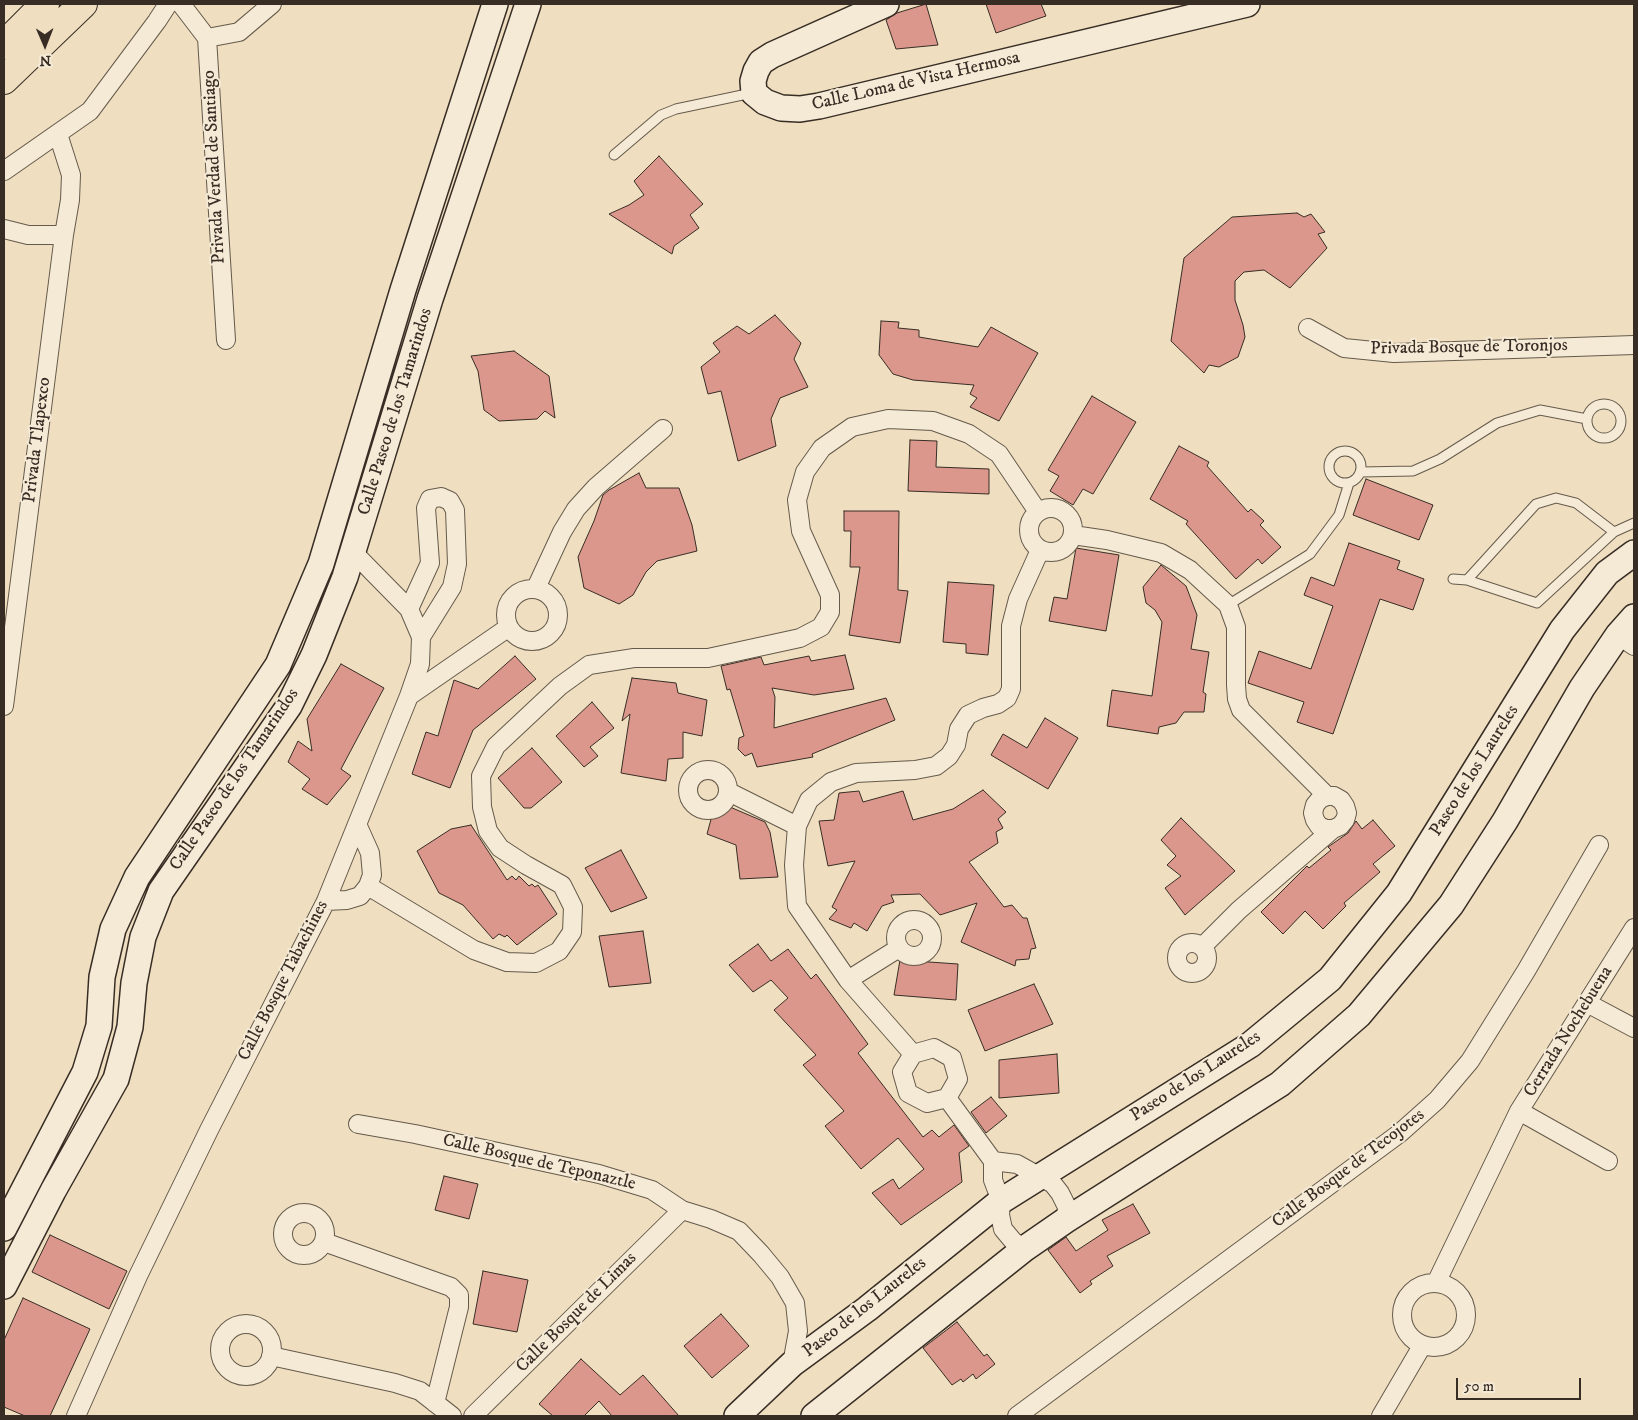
<!DOCTYPE html>
<html>
<head>
<meta charset="utf-8">
<style>
  body { margin:0 }
  #map { position:relative; width:1638px; height:1420px; overflow:hidden; background:#efdfc0; font-family:"IM FELL DW Pica",serif }
  canvas { display:block }
  .frame { position:absolute; inset:0; border:5px solid #372d24; pointer-events:none }
  .north { position:absolute; left:20px; top:20px; width:50px; height:50px; -webkit-text-stroke:4px #f5ead6; paint-order:stroke; rotate:179deg; font-size:14px; font-weight:700; line-height:20px; text-align:center; color:#372d24 }
  .north::after { content:''; display:block; margin:auto; width:18px; height:22px; background:#372d24; clip-path:polygon(50% 0,100% 100%,50% 72%,0 100%) }
  .scale { position:absolute; left:1456px; top:1378px; width:125px; height:22px; box-sizing:border-box; border:2px solid #372d24; border-top:0; padding-left:6px; font-size:15px; line-height:18px; white-space:nowrap; color:#372d24; -webkit-text-stroke:4px #f5ead6; paint-order:stroke }
</style>
</head>
<body>
<div id="map">
<canvas width="1638" height="1420"></canvas>
<div class="frame"></div>
<div class="north">N</div>
<div class="scale">50 m</div>
</div>
<script>
const context = document.querySelector('canvas').getContext('2d');
context.lineJoin = 'round';
function paint(path, color) { context.fillStyle = color; context.fill(path, 'evenodd'); }
const toPath = rows => new Path2D(rows.map(r => 'M' + r).join(''));
function strokePath(path, color, width, dash) { context.strokeStyle = color; context.lineWidth = width; context.lineCap = dash ? 'butt' : 'round'; context.setLineDash(dash || []); context.stroke(path); }
function drawText(font, color, halo, rows, align = 'center') {
  context.font = font + ' "IM FELL DW Pica",serif'; context.lineWidth = 4; context.setLineDash([]); context.textBaseline = 'middle'; context.strokeStyle = halo; context.fillStyle = color; for (const [text, x, y, turn = 0] of rows) {
    context.save(); context.translate(x, y); context.rotate((+turn || 0) * Math.PI / 180); context.textAlign = isNaN(turn) ? turn : align; if (halo) context.strokeText(text, 0, 0); context.fillText(text, 0, 0); context.restore();
  }
}
const building = toPath([
  [926,4,938,45,896,49,886,20,897,13,926,4],
  [986,4,1041,4,1046,16,996,33,986,4],
  [659,156,703,204,690,215,699,228,674,246,672,254,609,214,629,205,644,195,634,181,659,156],
  [1297,213,1304,217,1311,214,1325,232,1318,234,1327,248,1290,288,1264,270,1244,272,1235,281,1235,300,1243,325,1245,337,1238,357,1219,367,1209,365,1204,373,1171,341,1184,258,1232,217,1297,213],
  [775,315,801,343,794,359,808,387,780,398,771,419,776,446,738,461,721,391,708,394,701,367,720,352,713,343,737,326,749,334,775,315],
  [881,321,899,322,898,328,919,330,919,337,978,347,991,327,1038,353,999,421,970,407,977,398,970,394,974,385,913,380,893,374,879,355,881,321],
  [514,351,549,376,555,418,545,411,537,419,499,421,484,410,478,371,471,356,514,351],
  [1092,396,1136,422,1093,494,1083,489,1073,505,1050,491,1059,476,1048,470,1092,396],
  [910,440,937,441,936,467,989,469,989,494,908,491,910,440],
  [1179,446,1209,462,1207,466,1248,512,1251,509,1264,521,1260,525,1281,547,1262,564,1258,559,1236,579,1186,524,1188,521,1150,499,1179,446],
  [639,473,646,488,679,488,692,525,697,551,657,561,646,572,633,595,619,604,584,588,578,557,594,521,603,495,609,490,639,473],
  [1366,479,1433,505,1419,540,1353,515,1366,479],
  [844,511,899,511,898,590,908,591,900,643,849,635,860,567,850,567,851,531,844,531,844,511],
  [1349,543,1400,561,1397,569,1424,579,1413,610,1380,599,1333,734,1297,722,1304,702,1248,683,1259,651,1311,669,1333,606,1304,595,1311,577,1334,586,1349,543],
  [1076,548,1119,555,1106,631,1049,621,1054,597,1067,599,1076,548],
  [1161,565,1186,586,1197,615,1191,649,1209,652,1203,692,1206,694,1204,712,1184,712,1176,723,1159,727,1158,734,1107,726,1112,690,1152,696,1162,622,1155,610,1146,603,1143,587,1161,565],
  [948,582,994,585,988,655,966,653,966,644,943,642,948,582],
  [845,655,854,689,814,695,772,688,775,697,774,728,886,698,895,720,812,754,813,757,757,767,752,753,745,756,738,749,739,738,744,736,730,689,727,690,721,666,761,657,764,665,809,656,811,661,845,655],
  [515,656,536,679,473,730,450,788,412,774,426,732,438,736,454,680,478,689,515,656],
  [341,664,384,688,341,769,351,776,327,805,302,789,310,779,288,762,298,741,312,751,307,719,341,664],
  [632,678,676,683,678,693,707,700,702,736,683,732,683,758,668,759,666,781,621,773,630,714,622,721,632,678],
  [592,702,614,728,590,747,598,756,584,767,556,736,592,702],
  [1045,718,1078,738,1048,789,991,755,1003,734,1027,748,1045,718],
  [532,748,562,782,531,808,524,808,498,778,532,748],
  [983,790,1006,812,998,819,1003,828,996,832,998,843,969,862,1004,907,1012,905,1023,918,1027,918,1036,948,1031,949,1029,959,1016,960,1015,966,961,942,977,903,940,915,920,894,891,895,894,902,882,906,867,931,854,923,851,928,829,919,837,910,832,907,855,861,828,866,819,821,834,820,839,793,859,791,863,802,903,791,913,820,953,809,983,790],
  [716,801,765,822,770,832,778,877,740,879,736,845,707,834,716,801],
  [1181,818,1235,871,1185,915,1165,888,1181,876,1167,865,1176,856,1161,840,1181,818],
  [1373,820,1395,846,1373,864,1380,872,1344,903,1346,906,1323,929,1305,911,1283,934,1261,912,1307,866,1309,868,1331,850,1328,847,1348,833,1356,821,1362,829,1373,820],
  [471,825,507,880,512,876,516,880,519,876,529,886,532,884,535,887,538,885,557,914,517,945,507,935,505,937,499,934,493,939,463,905,439,893,417,851,451,829,471,825],
  [621,850,647,898,611,912,585,868,621,850],
  [643,931,651,983,609,987,599,936,643,931],
  [758,944,771,961,788,949,811,979,816,974,868,1044,858,1053,923,1137,932,1130,939,1137,954,1125,969,1146,959,1153,962,1182,901,1225,872,1193,893,1179,899,1189,924,1169,898,1138,861,1169,825,1126,844,1111,803,1065,816,1055,774,1010,788,998,771,980,753,992,729,965,758,944],
  [900,960,958,964,956,1000,894,995,900,960],
  [1034,984,1053,1024,985,1051,968,1010,1034,984],
  [1057,1054,1059,1093,999,1098,999,1060,1057,1054],
  [991,1097,1007,1116,986,1133,971,1112,991,1097],
  [444,1176,478,1184,469,1219,435,1210,444,1176],
  [1133,1204,1150,1233,1107,1256,1113,1266,1090,1281,1092,1284,1080,1293,1048,1250,1066,1237,1076,1251,1108,1230,1102,1220,1133,1204],
  [50,1235,127,1271,109,1309,32,1272,50,1235],
  [483,1271,528,1280,517,1332,473,1324,483,1271],
  [23,1298,90,1329,50,1416,25,1416,4,1407,4,1340,23,1298],
  [721,1314,749,1346,712,1378,684,1346,721,1314],
  [957,1322,984,1356,987,1354,995,1364,976,1379,973,1374,963,1382,961,1379,952,1385,923,1348,957,1322],
  [581,1359,620,1395,643,1375,679,1416,612,1416,599,1401,584,1416,553,1416,539,1404,581,1359]
]);
paint(building, '#dc978d');
strokePath(building, '#372d24', 1);
const lane = toPath([
  [614,155,661,115,676,109,752,93],
  '1587 421a17 17 0 1 1 34 0a17 17 0 1 1-34 0Z',
  '1329 467a16 16 0 1 1 32 0a16 16 0 1 1-32 0Z',
  [1361,472,1413,471,1440,459,1497,423,1540,410,1587,419],
  [1453,579,1467,580,1537,603,1614,532,1634,523],
  [1467,580,1536,504,1556,498,1576,503,1614,532],
  [1228,605,1310,554,1339,515,1349,483]
]);
const street = toPath([
  [181,4,207,38,226,340],
  [207,38,239,32,272,4],
  [58,134,71,175,70,200,64,235],
  [4,171,90,111,157,21,168,4],
  [4,229,28,235,64,235,4,706],
  [1308,328,1344,348,1394,353,1634,345],
  '1029 530a22 22 0 1 1 44 0a22 22 0 1 1-44 0Z',
  [1073,535,1107,540,1161,553,1190,570,1228,605,1236,627,1236,685,1237,699,1241,710,1327,796,1334,796,1341,800,1345,806,1347,813,1345,820,1340,826,1333,829,1326,829,1319,826,1315,820,1313,813,1315,805,1320,799,1327,796],
  [536,588,562,532,576,509,596,487,663,429],
  '506 615a26 26 0 1 1 52 0a26 26 0 1 1-52 0Z',
  [409,609,430,563,426,508,430,499,441,497,450,501,455,510,457,564,452,587,421,637],
  [1618,635,1634,646],
  [409,696,509,627],
  '688 790a20 20 0 1 1 40 0a20 20 0 1 1-40 0Z',
  [729,792,797,826],
  [368,886,474,950,507,962,536,963,559,951,572,932,573,907,562,885,526,865,500,848,488,831,482,807,481,776,496,746,560,686,589,665,634,658,708,658,800,638,821,627,830,612,830,595,801,531,797,500,805,472,822,448,852,427,888,419,933,421,969,434,999,454,1038,512],
  [326,901,347,900,360,896,368,886,372,875,370,853,357,824],
  '896 938a18 18 0 1 1 36 0a18 18 0 1 1-36 0Z',
  '1177 958a15 15 0 1 1 30 0a15 15 0 1 1-30 0Z',
  [1202,947,1239,910,1333,829],
  [848,980,899,948],
  [1587,1003,1634,1028],
  [934,1048,952,1058,958,1079,947,1098,927,1103,908,1093,902,1072,913,1054,934,1048],
  [913,1054,848,980,797,906,794,865,797,826,809,800,831,782,856,773,915,770,936,766,949,756,956,745,959,729,968,715,983,708,998,704,1007,698,1011,689,1011,626,1018,599,1040,550],
  [947,1098,993,1161],
  [1519,1111,1608,1161],
  [358,1124,415,1134,599,1174,652,1190,682,1210,711,1219,739,1231,761,1254,780,1277,795,1303,798,1331,792,1364],
  '283 1234a21 21 0 1 1 42 0a21 21 0 1 1-42 0Z',
  [324,1242,451,1287,459,1295,459,1307,435,1403],
  [1024,1249,1013,1241,1003,1229,1000,1215,1001,1201,993,1180,993,1161,1017,1164,1053,1184,1060,1193,1067,1207,1066,1220],
  '1402 1315a32 32 0 1 1 64 0a32 32 0 1 1-64 0Z',
  [1436,1283,1519,1111,1634,928],
  '220 1350a26 26 0 1 1 52 0a26 26 0 1 1-52 0Z',
  [271,1356,395,1383,420,1391,452,1416],
  [76,1416,138,1276,209,1130,326,901,409,696,420,664,421,637,409,609,353,552],
  [473,1416,682,1210],
  [1017,1416,1400,1133,1437,1100,1470,1061,1526,971,1599,845],
  [1381,1416,1422,1346]
]);
const secondary = toPath([
  [886,4,772,55,761,62,756,71,753,81,754,93,765,102,781,108,800,109,819,106,1247,4],
  [4,1228,85,1072,99,1026,102,977,113,929,137,877,278,665,321,564,403,290,495,4],
  [4,1286,53,1191,116,1079,130,1027,134,983,143,937,161,891,289,706,314,655,345,577,430,299,528,4],
  [737,1416,792,1364,867,1309,1001,1201,1250,1045,1330,979,1399,893,1562,630,1607,573,1634,553],
  [814,1416,1024,1249,1066,1220,1280,1084,1359,1015,1451,905,1505,821,1582,688,1618,635,1634,617]
]);
const primary = toPath([
  [4,45,45,4],
  [4,80,83,4]
]);
strokePath(lane, '#655a4b', 11);
strokePath(street, '#655a4b', 20);
strokePath(secondary, '#372d24', 28);
strokePath(primary, '#372d24', 30);
strokePath(lane, '#f5ead6', 9);
strokePath(street, '#f5ead6', 18);
strokePath(secondary, '#f5ead6', 25);
strokePath(primary, '#efdfc0', 28);
drawText('18px', '#372d24', '#f5ead6', [
  ["Calle Loma de Vista Hermosa",916,82,-13],
  ["Privada Verdad de Santiago",215,167,-93],
  ["Privada Bosque de Toronjos",1469,348,-1],
  ["Calle Paseo de los Tamarindos",396,412,-73],
  ["Privada Tlapexco",38,440,-83],
  ["Paseo de los Laureles",1475,771,-58],
  ["Calle Paseo de los Tamarindos",235,780,-56],
  ["Calle Bosque Tabachines",284,981,-63],
  ["Cerrada Nochebuena",1569,1032,-58],
  ["Paseo de los Laureles",1196,1077,-33],
  ["Calle Bosque de Teponaztle",539,1163,13],
  ["Calle Bosque de Tecojotes",1349,1169,-37],
  ["Paseo de los Laureles",865,1308,-38],
  ["Calle Bosque de Limas",577,1313,-45]
]);
</script>
</body>
</html>
